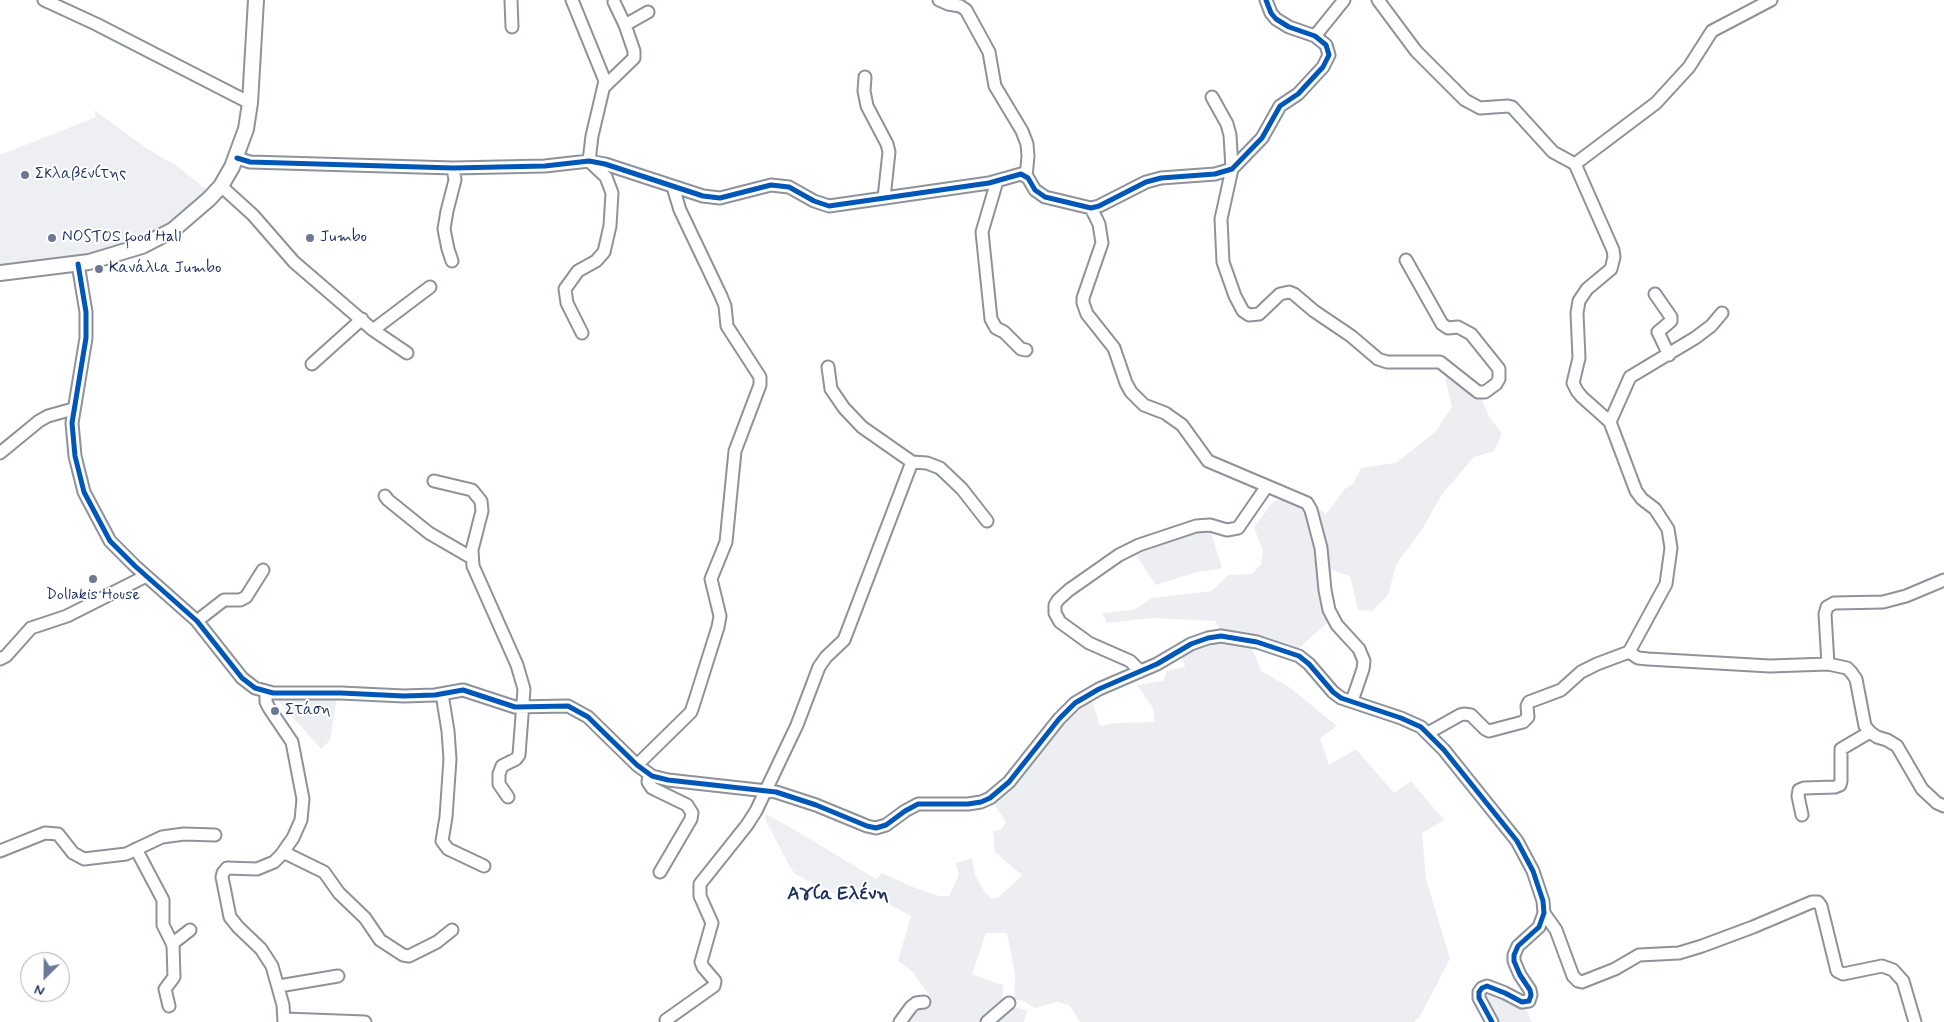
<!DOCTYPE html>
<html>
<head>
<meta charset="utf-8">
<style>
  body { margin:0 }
  #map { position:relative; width:1944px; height:1022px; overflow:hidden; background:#fff; font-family:Mynerve,sans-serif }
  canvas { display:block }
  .north { position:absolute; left:20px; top:952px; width:50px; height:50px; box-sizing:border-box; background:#fff; border:1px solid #a4acbf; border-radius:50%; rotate:203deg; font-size:14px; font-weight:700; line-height:20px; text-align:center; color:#1b2f5e }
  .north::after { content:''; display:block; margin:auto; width:18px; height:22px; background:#6b7896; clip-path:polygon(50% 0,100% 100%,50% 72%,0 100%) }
</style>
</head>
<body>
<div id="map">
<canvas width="1944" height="1022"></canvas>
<div class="north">N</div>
</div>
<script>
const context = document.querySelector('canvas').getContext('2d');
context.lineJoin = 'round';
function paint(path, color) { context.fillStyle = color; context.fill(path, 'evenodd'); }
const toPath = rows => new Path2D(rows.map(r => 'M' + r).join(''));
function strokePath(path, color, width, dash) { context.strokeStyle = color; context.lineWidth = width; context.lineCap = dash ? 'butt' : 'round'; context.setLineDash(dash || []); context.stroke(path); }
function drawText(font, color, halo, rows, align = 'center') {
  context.font = font + ' Mynerve,sans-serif'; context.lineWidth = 4; context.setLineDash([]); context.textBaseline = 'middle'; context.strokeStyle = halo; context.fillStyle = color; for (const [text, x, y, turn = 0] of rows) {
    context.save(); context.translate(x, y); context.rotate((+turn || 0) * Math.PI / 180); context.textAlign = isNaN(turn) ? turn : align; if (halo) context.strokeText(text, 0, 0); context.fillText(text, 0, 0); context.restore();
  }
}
paint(toPath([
  [94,110,146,148,177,166,208,191,180,218,142,240,105,252,0,265,0,155,96,117],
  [766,814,790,827,876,879,856,904,795,874,790,867,765,819]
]), '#edeff3');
paint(toPath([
  [1446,369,1481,398,1490,418,1502,434,1494,451,1474,457,1442,494,1424,526,1396,565,1388,595,1372,611,1358,610,1350,576,1332,570,1317,578,1322,602,1329,621,1296,651,1222,633,1215,621,1153,618,1107,623,1102,613,1133,610,1152,598,1212,591,1228,575,1252,574,1261,564,1263,551,1254,527,1272,503,1284,496,1312,504,1326,514,1345,489,1353,484,1361,468,1396,463,1435,432,1452,407,1446,382],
  [1210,529,1222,568,1193,573,1156,585,1136,555,1158,546],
  [1222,640,1251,646,1261,671,1289,687,1337,726,1320,738,1329,765,1356,749,1394,793,1411,781,1444,820,1422,833,1426,879,1450,959,1419,1018,1414,1022,1080,1022,1069,1005,1057,1002,1035,1008,1024,1001,1014,999,1015,975,1007,933,986,933,972,974,1003,985,1002,1004,1027,1010,1024,1022,904,1022,917,1005,928,1006,931,998,913,972,898,961,911,916,866,892,876,879,882,873,910,886,939,896,949,896,959,875,956,863,972,858,975,875,984,891,992,899,999,897,1022,875,995,852,993,831,1001,830,1006,822,992,801,1068,717,1092,700,1100,726,1115,723,1155,722,1153,708,1137,685,1163,681,1167,671,1185,667,1182,656,1213,641],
  [275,697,337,697,330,740,321,749],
  [1482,988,1522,1002,1532,1022,1492,1022]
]), '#edeef2');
const minor = toPath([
  [44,0,96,24,250,103],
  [511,0,512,27],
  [572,0,605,81,592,136,589,161,606,177,612,193,610,226,604,252,596,261,578,271,565,289,567,303,582,333],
  [939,0,948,4,960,6,966,10,989,52,995,86,1022,131,1027,144,1028,156,1026,177],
  [1378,0,1416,51,1465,100,1480,108,1508,106,1512,107,1553,152,1575,164,1613,250,1614,257,1611,269,1587,289,1579,301,1577,313,1579,358,1573,383,1577,391,1582,397,1610,422,1636,491,1642,499,1655,509,1668,529,1671,548,1666,584,1629,652,1597,664,1581,672,1561,690,1529,702,1527,706,1528,717,1523,722,1489,731,1485,729,1471,715,1464,714,1460,715,1428,733],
  [614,2,625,25],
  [1315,36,1344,0],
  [865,77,864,91,867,106,887,144,889,152,884,198],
  [605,86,634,58,634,51,625,25,648,12],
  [1212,97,1227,124,1230,135,1232,169,1221,219,1223,262,1235,296,1243,311,1249,315,1259,314,1280,294,1289,292,1294,294,1314,311,1351,336,1378,359,1387,362,1440,362,1478,392,1485,392,1496,384,1499,379,1499,369,1471,334,1458,327,1448,328,1442,324,1406,260],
  [237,158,250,162,453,168,545,166,589,161,605,164,703,196,720,198,771,185,789,187,814,201,829,206,989,183,1021,174,1028,178,1035,190,1045,197,1091,208,1099,206,1146,182,1161,178,1215,174,1232,169,1262,138,1280,106,1298,94,1323,67,1329,55,1326,45,1315,36,1289,27,1276,19,1271,13,1266,0],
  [1575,164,1656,103,1689,67,1712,31,1771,0],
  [997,181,982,232,991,319,996,328,1004,332,1021,349,1026,350],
  [221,186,253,215,294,262,373,330,407,353],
  [1091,208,1099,224,1102,243,1083,298,1083,303,1087,314,1114,348,1126,383,1131,392,1144,405,1165,413,1182,425,1208,461,1267,486,1238,528,1227,530,1210,525,1196,526,1139,545,1119,555,1069,590,1058,600,1055,605,1055,613,1060,622,1089,643,1130,661,1140,671],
  [452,261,448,249,444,229,447,211,455,180,453,168],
  [78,264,86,312,86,338,72,423,75,456,84,492,110,541,135,566,197,621,242,678,255,688,273,693,341,693,404,696,435,695,463,690,515,707,568,706,588,717,637,765,652,776,668,780,776,792,816,805,867,826,876,828,886,825,905,811,918,804,968,804,981,802,990,798,1009,782,1059,719,1075,703,1099,689,1157,664,1191,644,1208,638,1221,636,1257,642,1299,656,1309,664,1333,692,1341,698,1401,718,1421,727,1444,750,1517,841,1533,871,1543,901,1544,913,1539,927,1518,946,1514,955,1514,961,1520,975,1530,990,1531,995,1529,1001,1522,1002,1505,993,1487,986,1482,988,1479,992,1479,998,1492,1022],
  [1655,294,1671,317,1671,321,1658,332,1669,355],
  [373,330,430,287],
  [312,364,362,319],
  [828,367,831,389,844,408,862,427,912,462],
  [1610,422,1630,377,1695,338,1711,326,1722,313],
  [0,453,39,421,48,416,73,409],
  [434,481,472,490,481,501,482,511,472,550,473,566,517,665,524,689,519,755,516,759,502,766,499,774,499,784,508,797],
  [1267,486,1307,503,1311,510,1321,548,1325,590,1329,610,1337,625,1359,649,1364,661,1363,669,1352,701],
  [385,496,388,500,429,533,472,558],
  [1944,580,1906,596,1883,602,1834,603,1827,607,1825,614,1828,664,1847,668,1851,672,1856,679,1865,726,1870,732,1877,737,1887,740,1897,746,1922,789,1937,803,1944,806],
  [197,621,224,600,240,600,246,597,263,570],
  [1629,652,1638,658,1648,659,1770,666,1828,664],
  [0,659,6,656,31,628,67,616,146,576],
  [266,692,266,702,269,708,292,742,303,799,301,820,293,838,281,855,274,862,257,869,227,868,223,873,222,877,230,917,238,927,261,949,272,966,283,1005,284,1022],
  [442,694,448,731,450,759,446,817,442,841,448,849,484,866],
  [637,765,691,712,695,700,718,627,720,616,711,579,726,542,735,451,760,385,760,377,727,326,725,306,721,296,680,210,673,187],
  [649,774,648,782,652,788,687,805,692,813,691,819,660,872],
  [1802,815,1798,796,1799,790,1804,788,1835,787,1840,785,1841,781,1841,749,1870,732],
  [136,849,163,900,163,925,173,945,174,977,165,989,169,1006],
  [0,851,45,833,58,834,73,853,84,859,126,854,162,837,184,834,215,835],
  [283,852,324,872,339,893,365,918,380,940,403,955,409,956,437,942,452,930],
  [1544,913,1556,930,1573,976,1578,981,1582,982,1615,969,1639,955,1679,953,1702,946,1753,927,1812,902,1818,902,1821,906,1837,971,1843,974,1882,966,1893,970,1903,981,1915,1022],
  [172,944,190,930],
  [279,986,338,976],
  [285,1019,365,1022],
  [666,1020,714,986,715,981,703,967,701,962,712,923,700,896,700,884,747,825,756,811,797,725,819,667,826,657,844,640,912,462,927,463,940,468,962,489,987,521],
  [900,1022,911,1007,916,1003,924,1002],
  [987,1022,1009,1003]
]);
const major = toPath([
  [0,273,89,262,142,246,173,230,209,199,221,186,232,167,246,129,250,103,256,0]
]);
strokePath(minor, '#8e929a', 15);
strokePath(major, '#8e929a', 18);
strokePath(minor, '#fff', 11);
strokePath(major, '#fff', 14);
strokePath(toPath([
  [237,158,250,162,453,168,545,166,589,161,605,164,703,196,720,198,771,185,789,187,814,201,829,206,989,183,1021,174,1028,178,1035,190,1045,197,1091,208,1099,206,1146,182,1161,178,1215,174,1232,169,1262,138,1280,106,1298,94,1323,67,1329,55,1326,45,1315,36,1289,27,1276,19,1271,13,1266,0],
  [78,264,86,312,86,338,72,423,75,456,84,492,110,541,135,566,197,621,242,678,255,688,273,693,341,693,404,696,435,695,463,690,515,707,568,706,588,717,637,765,652,776,668,780,776,792,816,805,867,826,876,828,886,825,905,811,918,804,968,804,981,802,990,798,1009,782,1059,719,1075,703,1099,689,1157,664,1191,644,1208,638,1221,636,1257,642,1299,656,1309,664,1333,692,1341,698,1401,718,1421,727,1444,750,1517,841,1533,871,1543,901,1544,913,1539,927,1518,946,1514,955,1514,961,1520,975,1530,990,1531,995,1529,1001,1522,1002,1505,993,1487,986,1482,988,1479,992,1479,998,1492,1022]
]), '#0057b8', 5);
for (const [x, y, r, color] of [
  [25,175,5,"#6b7896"],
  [52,238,5,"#6b7896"],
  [310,238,5,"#6b7896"],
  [99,269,5,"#6b7896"],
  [93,579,5,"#6b7896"],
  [275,711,5,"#6b7896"]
]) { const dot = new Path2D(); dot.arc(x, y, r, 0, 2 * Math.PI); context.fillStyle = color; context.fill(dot); strokePath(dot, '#fff', 2); }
drawText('16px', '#1b2f5e', '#fff', [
  ["Σκλαβενίτης",35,175],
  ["NOSTOS food Hall",62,238],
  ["Jumbo",320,238],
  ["Κανάλια Jumbo",109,269],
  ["Dollakis House",93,596,"center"],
  ["Στάση",285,711]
], 'left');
drawText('bold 19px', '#1b2f5e', '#fff', [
  ["Αγία Ελένη",838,895]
]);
</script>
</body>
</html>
